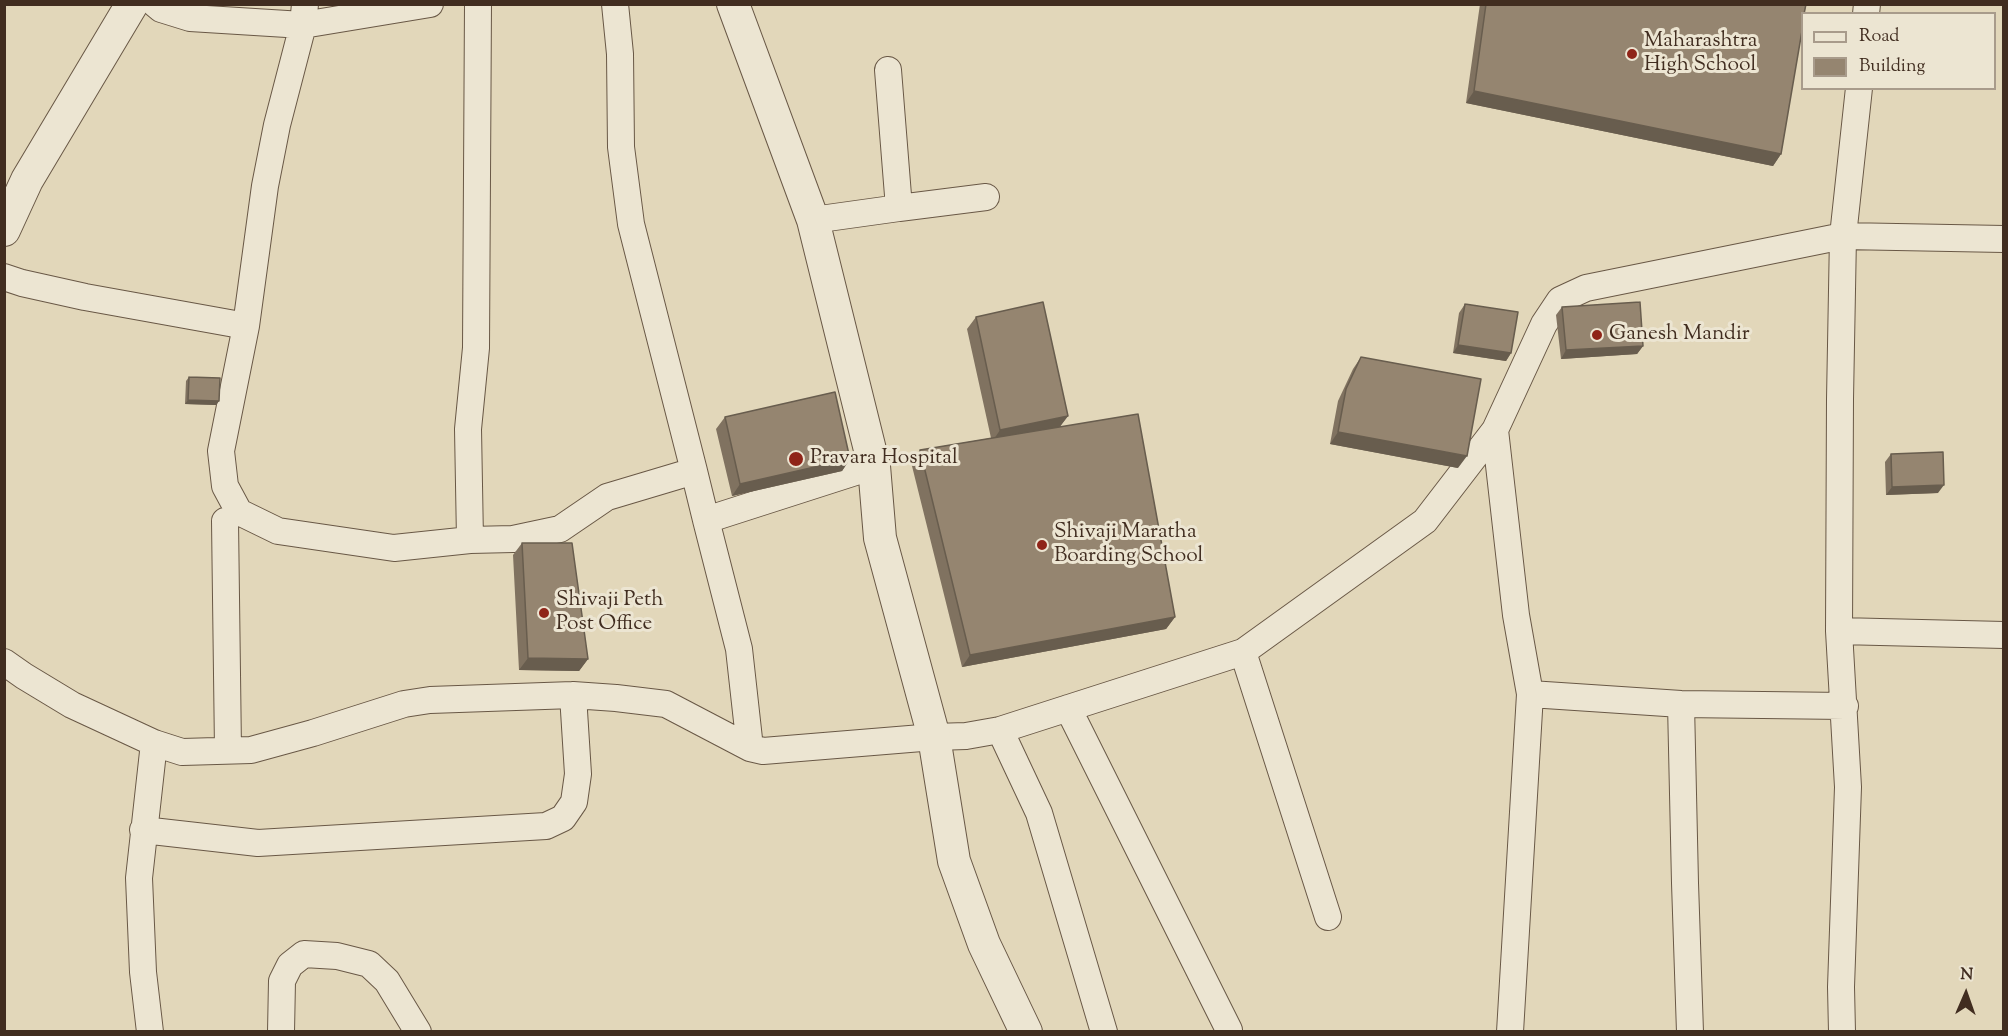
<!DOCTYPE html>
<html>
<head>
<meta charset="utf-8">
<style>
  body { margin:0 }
  #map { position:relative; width:2008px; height:1036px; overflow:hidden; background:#e2d7ba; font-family:"Sorts Mill Goudy",serif }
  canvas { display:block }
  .frame { position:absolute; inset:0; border:6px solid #412d20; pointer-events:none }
  .legend { position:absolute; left:1801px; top:12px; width:195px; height:78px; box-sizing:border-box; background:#ece5d2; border:2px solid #a89b8b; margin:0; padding:8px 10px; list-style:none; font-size:18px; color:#412d20 }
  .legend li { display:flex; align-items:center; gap:12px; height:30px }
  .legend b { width:30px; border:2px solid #a89b8b }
  .north { position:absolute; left:1936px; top:964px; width:60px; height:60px; -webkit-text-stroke:4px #ece5d2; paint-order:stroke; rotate:2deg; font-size:16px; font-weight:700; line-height:24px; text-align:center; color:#412d20 }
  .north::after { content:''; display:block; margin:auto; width:21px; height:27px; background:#412d20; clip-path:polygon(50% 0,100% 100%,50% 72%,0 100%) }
</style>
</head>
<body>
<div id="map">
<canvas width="2008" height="1036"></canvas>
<div class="frame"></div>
<ul class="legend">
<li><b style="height:8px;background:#ece5d2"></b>Road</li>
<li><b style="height:16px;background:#958570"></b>Building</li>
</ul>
<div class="north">N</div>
</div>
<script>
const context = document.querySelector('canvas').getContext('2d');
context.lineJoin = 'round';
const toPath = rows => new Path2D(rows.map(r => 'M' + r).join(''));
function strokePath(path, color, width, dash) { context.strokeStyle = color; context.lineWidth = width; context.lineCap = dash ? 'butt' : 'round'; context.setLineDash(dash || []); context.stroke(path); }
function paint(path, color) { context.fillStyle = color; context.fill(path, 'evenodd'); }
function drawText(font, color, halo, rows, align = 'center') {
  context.font = font + ' "Sorts Mill Goudy",serif'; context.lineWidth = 6; context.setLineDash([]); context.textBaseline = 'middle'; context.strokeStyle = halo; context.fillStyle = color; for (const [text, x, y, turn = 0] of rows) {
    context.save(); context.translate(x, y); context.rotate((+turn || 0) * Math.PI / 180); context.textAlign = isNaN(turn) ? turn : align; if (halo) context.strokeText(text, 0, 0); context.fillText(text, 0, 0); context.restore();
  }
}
const minor = toPath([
  [155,4,161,9,190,18,303,25,430,4],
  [615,4,620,54,621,147,631,224,694,471],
  [1866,14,1867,4],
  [899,208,986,197],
  [813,220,899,208,888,70],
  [4,277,22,283,85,297,246,326,221,451,225,486,239,512,278,531,394,548,470,540,513,539,560,529,607,497,694,471,706,520,874,466],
  [246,326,265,186,277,125,303,25,305,4],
  [1495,430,1516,615,1530,694,1510,1032],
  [706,520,739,649,750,748],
  [225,521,228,750],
  [470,540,468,429,476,348,478,4],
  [1839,631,2004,635],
  [1243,652,1328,917],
  [4,662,24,676,72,705,154,743,182,752,251,750,313,733,404,704,430,700,573,695,616,698,666,704,750,748,763,751,934,737,966,736,1000,730,1243,652,1425,521,1495,430,1544,324,1560,300,1586,288,1843,236,2004,239],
  [1530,694,1681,704,1845,706],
  [1681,704,1685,883,1690,1032],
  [1068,708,1229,1030],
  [1000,730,1039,813,1104,1032],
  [143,830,258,843,546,826,563,818,574,802,578,774,573,695],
  [150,1032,143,972,139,878,154,743],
  [281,1032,282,981,290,965,304,954,337,956,369,964,387,981,418,1032],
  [1842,1032,1841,987,1848,787,1839,631,1840,399,1843,236,1859,88]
]);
const tertiary = toPath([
  [733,4,813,220,874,466,880,538,934,737,954,861,984,944,1026,1032],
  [4,230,27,180,132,4]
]);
strokePath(minor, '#695846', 28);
strokePath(tertiary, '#695846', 34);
strokePath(minor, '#ece5d2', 26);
strokePath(tertiary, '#ece5d2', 32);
paint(toPath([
  [1480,4,1806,4,1781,154,1773,166,1466,103],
  [1465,304,1511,353,1506,361,1453,353,1459,313],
  [1562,307,1643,346,1637,354,1561,359,1556,315],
  [976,317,1068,416,1060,426,1175,617,1166,629,962,667,911,462,920,450,991,438,967,329],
  [1361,357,1458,468,1330,444,1338,401,1353,369],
  [189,377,219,401,216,405,185,404,186,381],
  [725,417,850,459,842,471,732,496,716,429],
  [1891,454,1938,493,1886,495,1885,462],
  [522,543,588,659,579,671,519,670,513,555]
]), '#807260');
paint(toPath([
  [1474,91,1781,154,1773,166,1466,103],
  [1458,345,1511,353,1506,361,1453,353],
  [1643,346,1637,354,1561,359,1566,350],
  [188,400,219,401,216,405,185,404],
  [1068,416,1059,428,992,442,1000,430],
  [1338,432,1467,456,1458,468,1330,444],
  [850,459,842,471,732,496,740,484],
  [1944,485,1938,493,1886,495,1892,487],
  [1175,617,1166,629,962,667,970,655],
  [528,658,588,659,579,671,519,670]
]), '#685d4e');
const building = toPath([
  [1486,4,1806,4,1804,14,1803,14,1803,25,1781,154,1474,91,1486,4],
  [1043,302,1068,416,1000,430,976,317,1043,302],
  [1640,302,1643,346,1566,350,1562,307,1640,302],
  [1465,304,1518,312,1511,353,1458,345,1465,304],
  [1361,357,1481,379,1467,456,1338,432,1346,389,1361,357],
  [189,377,220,378,219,401,188,400,189,377],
  [835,392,850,459,740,484,725,417,835,392],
  [1138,414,1175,617,970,655,920,450,1138,414],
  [1943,452,1944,485,1892,487,1891,454,1943,452],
  [522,543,572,543,588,659,528,658,522,543]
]);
paint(building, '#958570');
strokePath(building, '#685d4e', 1.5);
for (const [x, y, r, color] of [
  [1632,54,6,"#8f2418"],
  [1597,335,6,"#8f2418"],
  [796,459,8,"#8f2418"],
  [1042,545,6,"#8f2418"],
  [544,613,6,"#8f2418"]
]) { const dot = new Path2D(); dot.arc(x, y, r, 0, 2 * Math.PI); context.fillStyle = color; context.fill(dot); strokePath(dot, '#ece5d2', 2); }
drawText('21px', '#412d20', '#ece5d2', [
  ["Maharashtra",1644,42],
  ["High School",1644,66],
  ["Ganesh Mandir",1609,335],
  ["Pravara Hospital",810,459],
  ["Shivaji Maratha",1054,533],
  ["Boarding School",1054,557],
  ["Shivaji Peth",556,601],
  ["Post Office",556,625]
], 'left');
</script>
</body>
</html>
